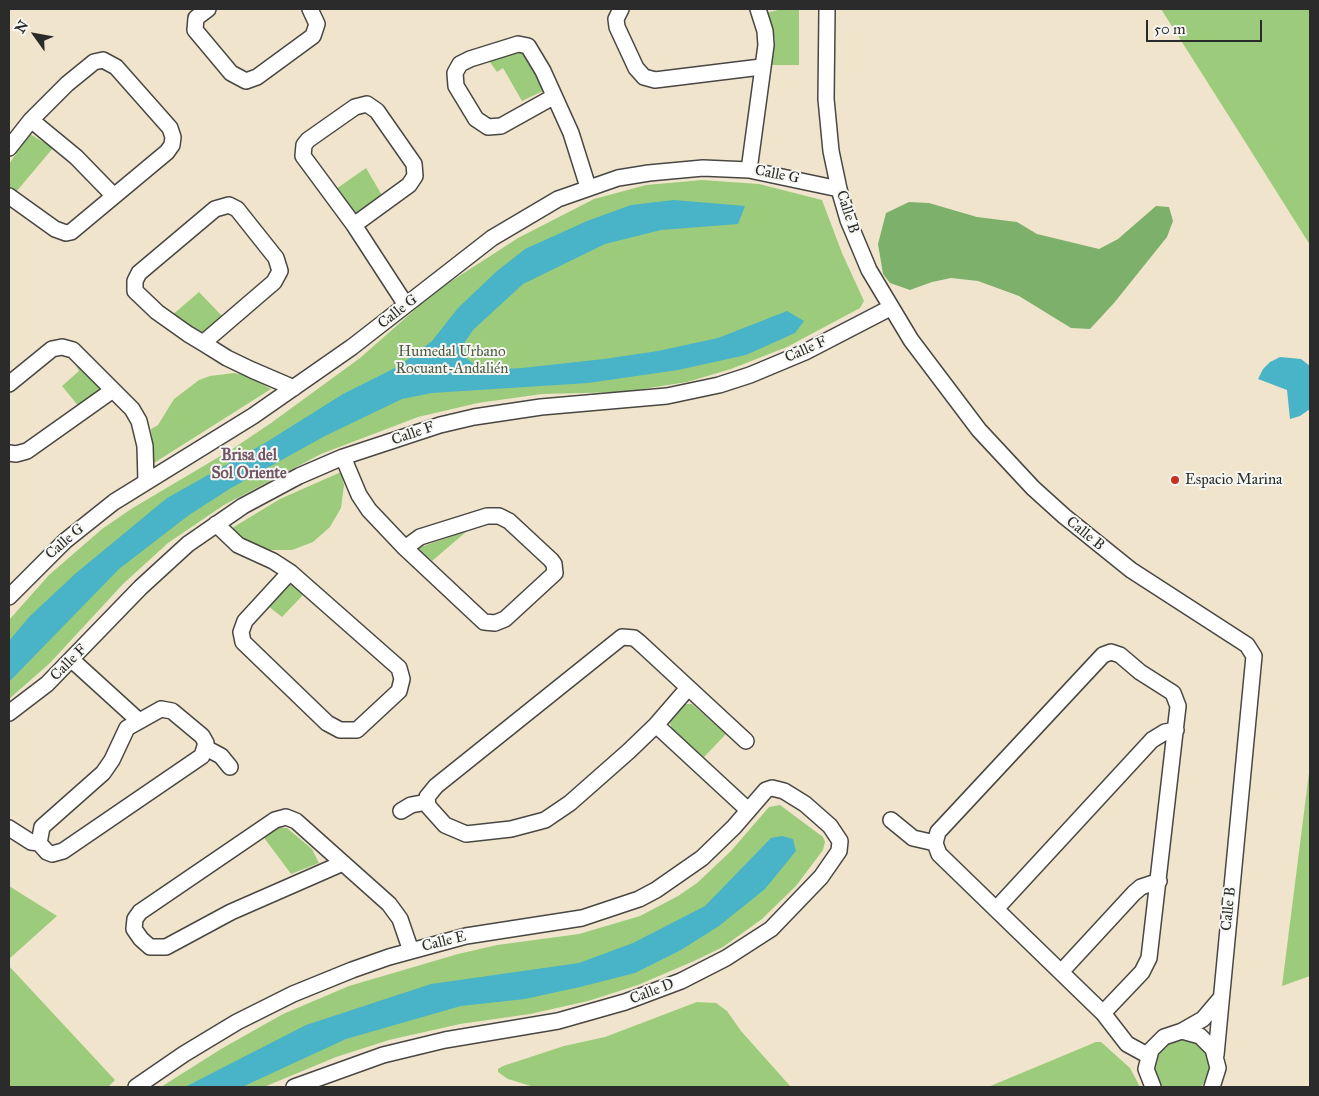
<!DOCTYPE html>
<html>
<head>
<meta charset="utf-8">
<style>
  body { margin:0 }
  #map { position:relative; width:1319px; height:1096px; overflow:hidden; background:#f0e5cc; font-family:"IM FELL Great Primer",serif }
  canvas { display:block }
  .frame { position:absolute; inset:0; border:10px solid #2b2b2b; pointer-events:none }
  .north { position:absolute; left:10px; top:10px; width:50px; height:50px; -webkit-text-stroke:4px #f6f6f2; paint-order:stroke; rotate:302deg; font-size:14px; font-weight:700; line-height:20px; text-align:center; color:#2b2b2b }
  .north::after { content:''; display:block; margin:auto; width:18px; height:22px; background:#2b2b2b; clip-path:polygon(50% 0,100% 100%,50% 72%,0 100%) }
  .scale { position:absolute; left:1146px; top:20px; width:116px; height:22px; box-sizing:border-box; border:2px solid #2b2b2b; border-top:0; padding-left:6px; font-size:15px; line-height:18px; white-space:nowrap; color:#2b2b2b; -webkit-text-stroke:4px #f6f6f2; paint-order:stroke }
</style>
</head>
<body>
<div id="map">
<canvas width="1319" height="1096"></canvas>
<div class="frame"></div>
<div class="north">N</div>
<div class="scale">50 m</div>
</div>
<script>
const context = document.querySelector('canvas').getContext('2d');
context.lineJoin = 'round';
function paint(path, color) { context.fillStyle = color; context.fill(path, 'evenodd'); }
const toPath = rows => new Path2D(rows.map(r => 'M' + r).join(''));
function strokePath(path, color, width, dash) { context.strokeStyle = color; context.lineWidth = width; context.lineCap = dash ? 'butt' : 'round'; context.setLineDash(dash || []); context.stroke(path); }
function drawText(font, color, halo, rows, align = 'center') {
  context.font = font + ' "IM FELL Great Primer",serif'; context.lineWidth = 4; context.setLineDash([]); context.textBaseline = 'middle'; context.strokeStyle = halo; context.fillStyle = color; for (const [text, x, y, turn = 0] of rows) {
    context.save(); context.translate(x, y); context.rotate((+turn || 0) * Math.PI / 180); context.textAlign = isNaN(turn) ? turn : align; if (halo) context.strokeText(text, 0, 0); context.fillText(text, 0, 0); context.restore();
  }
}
paint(toPath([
  [782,9,799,9,799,65,771,65,775,39,766,13],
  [1161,9,1310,9,1310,245,1244,140],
  [514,49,525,51,547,89,522,101,503,68,497,72,487,58],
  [30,134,53,148,16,192,9,188,9,164],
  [366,168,383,197,355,218,336,189],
  [702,180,759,184,822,200,842,253,864,301,860,308,787,347,731,369,687,382,624,392,542,394,478,403,418,417,321,454,224,505,168,543,123,584,50,663,9,699,9,620,49,575,102,529,131,509,234,448,271,423,360,358,419,306,450,282,518,238,594,199,646,185],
  [199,292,223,317,202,335,171,316],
  [71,357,102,389,101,393,80,408,62,386,79,371],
  [234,373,246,375,271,389,154,463,151,429,158,425,174,399,199,380,210,376],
  [341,472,344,485,341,508,330,527,313,542,292,550,270,550,249,543,232,528,280,499],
  [467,531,432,561,418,548],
  [290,583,303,595,282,617,268,606],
  [685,704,692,704,726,734,704,757,672,729,669,720],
  [1310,765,1310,976,1282,986],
  [780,805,823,837,825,842,823,850,796,886,762,919,723,947,694,961,638,985,588,1001,530,1014,460,1024,389,1040,336,1057,264,1087,161,1087,221,1049,283,1014,349,986,458,954,497,945,579,934,640,916,678,896,697,883,731,851,769,807],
  [276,828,287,828,312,849,319,863,291,874,262,835],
  [9,886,57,916,9,959],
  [9,966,115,1080,108,1087,9,1087],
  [697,1002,716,1003,727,1011,741,1031,791,1087,534,1087,508,1079,498,1072,498,1069,503,1066,564,1046,605,1037],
  [1182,1039,1198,1044,1204,1050,1209,1058,1209,1075,1201,1087,1163,1087,1155,1076,1155,1058,1165,1044],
  [1096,1042,1101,1042,1130,1068,1140,1087,988,1087]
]), '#9ccc7b');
paint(toPath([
  [909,202,929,203,977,217,1017,222,1037,234,1099,249,1118,239,1156,206,1169,207,1173,221,1167,237,1114,303,1090,329,1071,328,1019,296,978,281,951,278,932,282,910,290,890,283,883,274,878,244,886,213]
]), '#7db06b');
paint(toPath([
  [674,200,745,206,738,224,661,230,605,244,523,284,473,330,465,342,465,357,481,370,522,368,604,359,658,351,718,338,787,311,804,321,795,333,746,355,678,370,588,383,432,393,402,399,325,436,231,488,189,515,119,569,9,682,9,641,29,617,75,574,167,498,265,443,343,394,399,366,432,341,458,308,497,271,525,249,587,221,631,205],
  [1280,357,1301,359,1310,366,1310,409,1300,416,1290,419,1287,390,1258,379,1263,369,1270,362],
  [782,836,793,839,796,851,765,889,719,926,681,950,635,973,580,987,525,999,461,1006,346,1039,242,1087,185,1087,306,1025,431,984,579,963,633,943,705,906,771,838]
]), '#49b3c7');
const street = toPath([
  [208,9,196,18,195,30,231,73,246,81,257,77,313,36,317,24,310,9],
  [621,9,616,19,617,27,636,68,644,77,655,80,761,67],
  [827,9,826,99,831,151,839,189,848,220,869,270,911,340,979,430,1033,488,1064,516,1131,570,1247,645,1254,656,1216,1055],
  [553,97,501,126,488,127,476,119,456,86,455,73,460,64,470,59,518,44,528,46,543,71,571,133,588,187],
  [31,120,76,157,114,196],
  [9,148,31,120,67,84,94,62,103,60,116,67,170,128,173,137,172,145,167,152,71,232,66,233,55,229,9,196],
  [749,170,766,45,765,31,758,9],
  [354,225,409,185,415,176,414,164,377,111,367,104,355,107,308,140,304,145,303,156,354,225,406,305],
  [203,343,274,282,280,271,276,258,237,209,229,205,215,209,139,273,135,281,135,291,157,312,188,334,203,343,227,358,252,370,294,388],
  [9,384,52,349,62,347,73,350,132,409,139,421,145,446,146,482],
  [9,453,16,454,27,451,113,390],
  [343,457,359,495,369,510,405,548,484,622,495,623,505,619,555,573,554,564,551,560,509,521,499,516,487,516,420,537,405,548],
  [216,524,238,545,273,561,290,572,399,668,402,679,399,691,357,730,340,730,327,723,243,642,241,632,245,621,290,572],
  [9,597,65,541,114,502,253,416,352,347,492,238,558,199,618,178,649,173,703,168,749,170,839,189],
  [72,660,138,720],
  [688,688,656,725,629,751,570,803,545,820,511,829,466,834,445,825,428,806,427,797,436,786,622,637,634,638,639,642,746,741],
  [161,709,172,711,202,736,206,743,202,756,63,851,52,854,47,852,39,843,42,827,103,773,112,760,127,728,161,709],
  [9,713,47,684,141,587,188,544,243,506,299,476,343,457,440,425,474,417,541,407,667,396,719,385,750,375,805,352,890,308],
  [656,725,748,810],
  [206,748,221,756,230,767],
  [401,811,411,805,427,802],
  [891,820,913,838,935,843],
  [9,828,31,842,39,843],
  [343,863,231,912,166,947,150,947,141,939,134,929,135,919,140,912,275,820,286,817,296,821,343,863,389,904,400,919,411,951],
  [996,909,1152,740,1165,732,1176,730],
  [1061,972,1134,893,1141,887,1159,881],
  [1103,1013,1142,972,1149,958,1178,706,1173,693,1140,672,1120,655,1111,652,1103,655,938,832,935,843,939,854,1103,1013,1127,1044,1149,1056],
  [1182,1031,1203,1019,1220,999],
  [136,1087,184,1054,237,1022,293,994,352,970,389,957,466,936,582,918,639,899,656,890,702,858,734,827,766,790,772,788,784,791,805,804,830,826,840,841,839,851,821,877,771,929,726,958,681,981,625,1002,558,1021,445,1040,383,1055,294,1087],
  [1153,1087,1146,1069,1151,1050,1164,1037,1182,1031,1200,1036,1213,1049,1218,1068,1212,1087]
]);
strokePath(street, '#494743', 18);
strokePath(street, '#fff', 15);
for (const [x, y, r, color] of [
  [1175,480,5,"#c8321e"]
]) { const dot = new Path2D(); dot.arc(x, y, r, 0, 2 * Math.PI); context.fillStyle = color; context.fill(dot); strokePath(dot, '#f6f6f2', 2); }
drawText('15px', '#2b2b2b', '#f6f6f2', [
  ["Calle G",777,175,11],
  ["Calle B",847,212,72],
  ["Calle G",398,312,-38],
  ["Calle F",806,350,-24],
  ["Calle F",413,434,-19],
  ["Calle B",1085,534,39],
  ["Calle G",65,542,-41],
  ["Calle F",69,663,-45],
  ["Calle B",1229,909,-84],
  ["Calle E",444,942,-14],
  ["Calle D",652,992,-21]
]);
drawText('15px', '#4d5b43', '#f6f6f2', [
  ["Humedal Urbano",452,352],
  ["Rocuant-Andalién",452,369]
]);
drawText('15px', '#2b2b2b', '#f6f6f2', [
  ["Espacio Marina",1185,480]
], 'left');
drawText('bold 16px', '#705564', '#f6f6f2', [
  ["Brisa del",249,456],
  ["Sol Oriente",249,474]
]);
</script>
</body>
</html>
